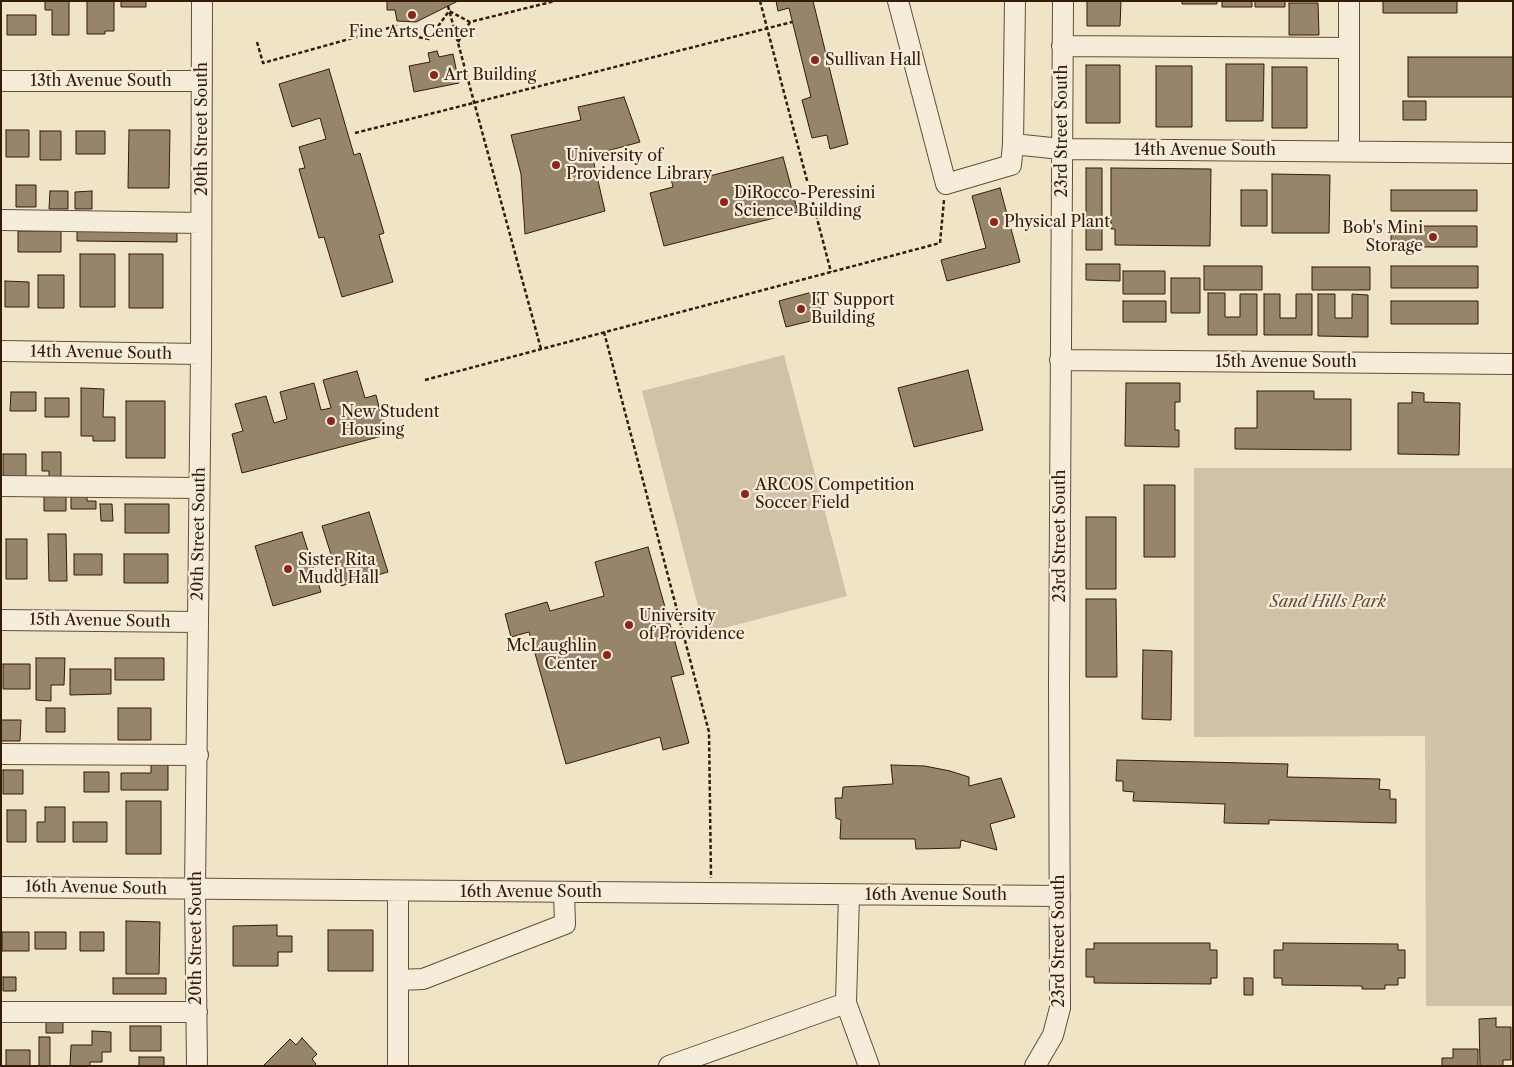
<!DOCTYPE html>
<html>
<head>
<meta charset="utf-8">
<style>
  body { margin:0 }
  #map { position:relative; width:1514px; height:1067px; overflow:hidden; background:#efe4c6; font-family:"Libre Caslon Text",serif }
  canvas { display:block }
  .frame { position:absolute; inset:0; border:2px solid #361b09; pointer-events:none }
</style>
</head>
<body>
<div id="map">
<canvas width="1514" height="1067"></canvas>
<div class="frame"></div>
</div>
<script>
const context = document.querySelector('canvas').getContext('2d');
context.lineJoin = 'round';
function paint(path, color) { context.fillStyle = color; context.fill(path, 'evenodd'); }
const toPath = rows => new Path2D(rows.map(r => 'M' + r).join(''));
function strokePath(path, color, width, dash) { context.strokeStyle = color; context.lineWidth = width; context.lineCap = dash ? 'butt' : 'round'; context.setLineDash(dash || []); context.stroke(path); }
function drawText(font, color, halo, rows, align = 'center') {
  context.font = font + ' "Libre Caslon Text",serif'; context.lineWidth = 4.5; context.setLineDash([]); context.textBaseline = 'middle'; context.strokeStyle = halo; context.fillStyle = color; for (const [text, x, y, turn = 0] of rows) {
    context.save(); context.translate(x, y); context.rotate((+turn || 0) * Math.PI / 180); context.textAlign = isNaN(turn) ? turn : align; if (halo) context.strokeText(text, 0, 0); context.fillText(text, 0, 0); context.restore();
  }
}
paint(toPath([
  [784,355,847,596,705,633,642,391],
  [1194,468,1513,468,1513,1006,1426,1006,1425,736,1194,737]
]), '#d0c2a6');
const building = toPath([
  [45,1,69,1,69,35,52,35,52,10,45,10,45,1],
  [87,1,114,1,114,31,105,31,105,34,87,34,87,1],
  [121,1,146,1,146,7,121,7,121,1],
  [387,1,458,1,416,22,397,21,395,10,387,10,387,1],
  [776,1,813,1,848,144,830,149,827,135,812,138,802,100,811,97,789,8,778,11,776,1],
  [1087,1,1121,1,1120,26,1087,26,1087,1],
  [1182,1,1217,1,1217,4,1182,4,1182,1],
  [1222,1,1252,1,1252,7,1222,7,1222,1],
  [1255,1,1285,1,1285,7,1255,7,1255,1],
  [1383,1,1457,1,1457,13,1383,13,1383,1],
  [1289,3,1318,3,1319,35,1289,35,1289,3],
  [7,15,36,15,36,35,7,35,7,15],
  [437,51,439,57,453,54,459,83,414,92,409,66,430,62,428,53,437,51],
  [1408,57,1513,57,1513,97,1408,97,1408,57],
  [1226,64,1264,64,1263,121,1226,121,1226,64],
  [1086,65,1120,65,1120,123,1086,123,1086,65],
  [1156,66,1192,66,1192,127,1156,127,1156,66],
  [1272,67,1307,67,1307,128,1272,128,1272,67],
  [329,69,354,155,360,153,384,233,379,235,393,282,342,297,324,237,319,238,299,169,305,168,299,147,326,139,320,118,292,127,279,84,329,69],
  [624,97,640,142,592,155,605,211,525,234,521,174,511,135,581,120,578,107,624,97],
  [1403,101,1426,101,1426,120,1403,120,1403,101],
  [6,130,29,130,29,157,6,157,6,130],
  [129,130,170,130,169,188,128,188,129,130],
  [40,131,61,131,61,160,40,160,40,131],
  [76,131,105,131,105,154,76,154,76,131],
  [783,157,798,212,664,246,650,193,673,187,671,179,697,173,698,179,783,157],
  [1086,168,1102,168,1102,250,1086,250,1086,168],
  [1111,168,1211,169,1210,246,1115,245,1115,229,1111,229,1111,168],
  [1272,174,1330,175,1329,233,1272,233,1272,174],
  [16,185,36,185,36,207,16,207,16,185],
  [1000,188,1020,262,947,281,941,260,986,248,972,196,1000,188],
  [1241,190,1267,190,1267,226,1241,226,1241,190],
  [1391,190,1477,190,1477,211,1391,211,1391,190],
  [50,191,68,191,68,209,49,209,50,191],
  [92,191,92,209,75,209,75,192,92,191],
  [1391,226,1477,226,1477,247,1391,247,1391,226],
  [77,228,177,228,177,242,77,241,77,228],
  [18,231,61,231,61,252,18,252,18,231],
  [80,254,115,254,115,307,80,307,80,254],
  [129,254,163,254,163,308,129,308,129,254],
  [1086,264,1120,264,1120,281,1086,280,1086,264],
  [1204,266,1262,266,1262,290,1204,290,1204,266],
  [1391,266,1478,266,1478,288,1391,288,1391,266],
  [1312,267,1370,267,1370,290,1312,290,1312,267],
  [1123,271,1165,271,1165,294,1123,294,1123,271],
  [38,275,64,275,64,308,38,308,38,275],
  [1171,278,1200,278,1200,313,1171,313,1171,278],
  [5,281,29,282,29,307,5,307,5,281],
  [816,291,823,318,786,327,779,301,816,291],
  [1208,293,1225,293,1225,317,1240,317,1240,294,1257,294,1257,335,1208,335,1208,293],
  [1264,294,1280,294,1280,318,1296,318,1296,294,1312,294,1312,335,1264,335,1264,294],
  [1318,294,1335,294,1335,318,1352,318,1352,294,1368,295,1368,337,1318,336,1318,294],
  [1123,301,1166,301,1166,322,1123,322,1123,301],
  [1391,301,1478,301,1478,324,1391,324,1391,301],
  [968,370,983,430,914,447,898,388,968,370],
  [357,371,365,398,376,395,386,435,242,473,232,434,243,431,235,404,266,396,274,423,287,419,280,392,314,383,321,410,331,408,323,380,357,371],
  [1126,383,1180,383,1180,402,1175,402,1175,430,1179,430,1179,447,1125,446,1126,383],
  [81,388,104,389,103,417,115,417,115,441,93,441,93,436,81,436,81,388],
  [1257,391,1314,391,1314,399,1351,399,1351,450,1235,449,1235,428,1257,428,1257,391],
  [11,392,36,392,36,411,10,411,11,392],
  [1412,392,1424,393,1424,402,1460,403,1459,455,1398,454,1398,403,1412,403,1412,392],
  [45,398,69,398,69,417,45,417,45,398],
  [126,401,165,401,165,458,126,458,126,401],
  [42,452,61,452,61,479,49,479,49,471,42,471,42,452],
  [3,454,26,454,26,478,3,478,3,454],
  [1144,485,1175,485,1175,557,1144,557,1144,485],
  [44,493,66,493,66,511,44,511,44,493],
  [71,496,87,496,87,501,96,501,96,509,71,509,71,496],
  [100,504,112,504,113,521,101,521,100,504],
  [125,504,169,504,169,533,125,533,125,504],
  [369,512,388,572,341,586,322,526,369,512],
  [1086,517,1116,517,1116,589,1086,589,1086,517],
  [302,532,321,592,273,606,255,546,302,532],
  [48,534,66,534,67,581,49,581,48,534],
  [6,539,27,539,27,579,6,579,6,539],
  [648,547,684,674,671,677,689,743,663,750,660,737,566,764,529,632,511,637,505,614,547,602,550,611,604,596,595,562,648,547],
  [74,554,102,554,102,575,74,575,74,554],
  [124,554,168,554,168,583,124,583,124,554],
  [1086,599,1116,599,1117,677,1086,677,1086,599],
  [1143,650,1172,651,1171,720,1142,719,1143,650],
  [36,658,65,658,64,685,51,685,51,701,36,700,36,658],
  [115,658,164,658,164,680,115,680,115,658],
  [3,664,30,664,30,689,3,689,3,664],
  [70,669,111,669,111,694,70,695,70,669],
  [46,708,65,708,65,732,46,732,46,708],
  [118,708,151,708,151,740,118,740,118,708],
  [1,720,21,720,20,741,1,741,1,720],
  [151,760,168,760,168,790,121,790,121,773,151,773,151,760],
  [1117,760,1288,764,1287,777,1380,779,1379,789,1390,790,1390,799,1396,799,1396,823,1269,820,1269,824,1224,823,1225,804,1133,801,1134,792,1123,791,1123,781,1116,781,1117,760],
  [891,765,925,766,950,771,969,777,969,786,1001,778,1015,817,990,824,997,850,961,840,960,848,916,849,915,839,840,839,841,820,836,818,835,798,842,798,843,787,893,784,891,765],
  [3,770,23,770,23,794,3,794,3,770],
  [84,772,109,772,109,792,84,792,84,772],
  [126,801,161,801,161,854,126,854,126,801],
  [45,807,65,807,65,842,37,842,37,822,45,822,45,807],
  [7,810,26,810,26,842,7,842,7,810],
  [73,822,107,822,107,842,73,842,73,822],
  [126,921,160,922,159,974,126,974,126,921],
  [277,925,277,936,292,936,292,952,278,952,278,966,233,966,233,926,277,925],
  [328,930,373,930,373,971,328,971,328,930],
  [2,932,29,932,29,951,2,951,2,932],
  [35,932,66,932,66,949,35,949,35,932],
  [80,932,104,932,104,951,80,951,80,932],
  [1094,943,1210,943,1210,950,1217,950,1217,978,1211,978,1211,984,1094,983,1094,977,1086,977,1086,949,1094,949,1094,943],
  [1283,943,1398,944,1398,950,1405,950,1405,978,1398,978,1398,985,1385,985,1385,989,1362,989,1362,986,1282,985,1282,978,1274,978,1274,950,1283,950,1283,943],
  [3,977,16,977,16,991,3,991,3,977],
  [113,978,166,978,166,994,113,994,113,978],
  [1244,978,1253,978,1253,995,1244,995,1244,978],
  [46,1018,63,1018,63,1033,46,1033,46,1018],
  [1496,1018,1496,1027,1511,1027,1511,1060,1503,1060,1503,1066,1480,1066,1479,1019,1496,1018],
  [130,1026,161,1026,161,1051,130,1051,130,1026],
  [92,1031,111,1032,111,1052,102,1052,102,1062,90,1062,90,1066,70,1066,71,1045,92,1045,92,1031],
  [39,1037,50,1037,50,1066,39,1066,39,1037],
  [302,1038,317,1054,312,1059,316,1064,314,1066,263,1066,290,1039,296,1045,302,1038],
  [1453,1049,1478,1049,1478,1066,1442,1066,1442,1058,1453,1058,1453,1049],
  [6,1050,30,1050,30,1066,6,1066,6,1050],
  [139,1057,164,1057,164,1066,139,1066,139,1057]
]);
paint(building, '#96846b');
strokePath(building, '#361b09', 1);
const minor = toPath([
  [898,1,946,184,1011,165,1013,144,1015,1],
  [1062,46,1349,48],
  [1,81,202,81],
  [1013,144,1061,149,1513,153],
  [1349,151,1349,1],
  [1,220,201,223],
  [1,351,201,354],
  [1060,360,1513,364],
  [1,486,199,488],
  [1,620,198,622],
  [1,754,198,755],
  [1,887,1060,896],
  [849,895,846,1003,869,1066],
  [398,980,423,979,565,924,564,892],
  [1,1012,197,1012],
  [197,1066,195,890,201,354,202,1],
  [398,1066,398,891],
  [669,1066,846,1003],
  [1035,1066,1053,1035,1060,1008,1059,683,1063,1]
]);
strokePath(minor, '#644d38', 22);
strokePath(toPath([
  [760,1,831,272],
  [448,6,541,349],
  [257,42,263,63,396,26,399,34,429,39,449,11,470,22,555,1],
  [458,42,470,22],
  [355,133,792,22],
  [604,332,709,732,711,878],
  [425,380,940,243,944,200]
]), '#361b09', 2.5, [4, 2.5]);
strokePath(minor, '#f5edda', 20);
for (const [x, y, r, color] of [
  [412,15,5,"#8f2418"],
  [815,60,5,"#8f2418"],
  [434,75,5,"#8f2418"],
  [556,165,5,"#8f2418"],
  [724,202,5,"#8f2418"],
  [994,222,5,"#8f2418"],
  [1433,237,5,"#8f2418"],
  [801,309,5,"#8f2418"],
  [331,421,5,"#8f2418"],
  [745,494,5,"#8f2418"],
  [288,569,5,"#8f2418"],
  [629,625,5,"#8f2418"],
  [607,655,5,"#8f2418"]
]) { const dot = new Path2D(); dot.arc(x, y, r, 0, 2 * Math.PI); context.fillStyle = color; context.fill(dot); strokePath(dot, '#f5edda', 2); }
drawText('16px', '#361b09', '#f5edda', [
  ["Fine Arts Center",412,32,"center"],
  ["Sullivan Hall",825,60],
  ["Art Building",444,75],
  ["University of",566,156],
  ["Providence Library",566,174],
  ["DiRocco-Peressini",734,193],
  ["Science Building",734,211],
  ["Physical Plant",1004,222],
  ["Bob's Mini",1423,228,"right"],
  ["Storage",1423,246,"right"],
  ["IT Support",811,300],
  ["Building",811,318],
  ["New Student",341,412],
  ["Housing",341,430],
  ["ARCOS Competition",755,485],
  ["Soccer Field",755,503],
  ["Sister Rita",298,560],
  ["Mudd Hall",298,578],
  ["University",639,616],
  ["of Providence",639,634],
  ["McLaughlin",597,646,"right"],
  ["Center",597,664,"right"]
], 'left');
drawText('16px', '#361b09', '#f5edda', [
  ["13th Avenue South",101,81],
  ["20th Street South",202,129,-90],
  ["23rd Street South",1062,131,-90],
  ["14th Avenue South",1205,150],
  ["14th Avenue South",101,353,1],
  ["15th Avenue South",1286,362],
  ["20th Street South",199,534,-89],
  ["23rd Street South",1060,536,-90],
  ["15th Avenue South",100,621,1],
  ["16th Avenue South",96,888,1],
  ["16th Avenue South",531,892],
  ["16th Avenue South",936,895],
  ["20th Street South",196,938,-90],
  ["23rd Street South",1059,941,-90]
]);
drawText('italic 16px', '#644d38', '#f5edda', [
  ["Sand Hills Park",1328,602]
]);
</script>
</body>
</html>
